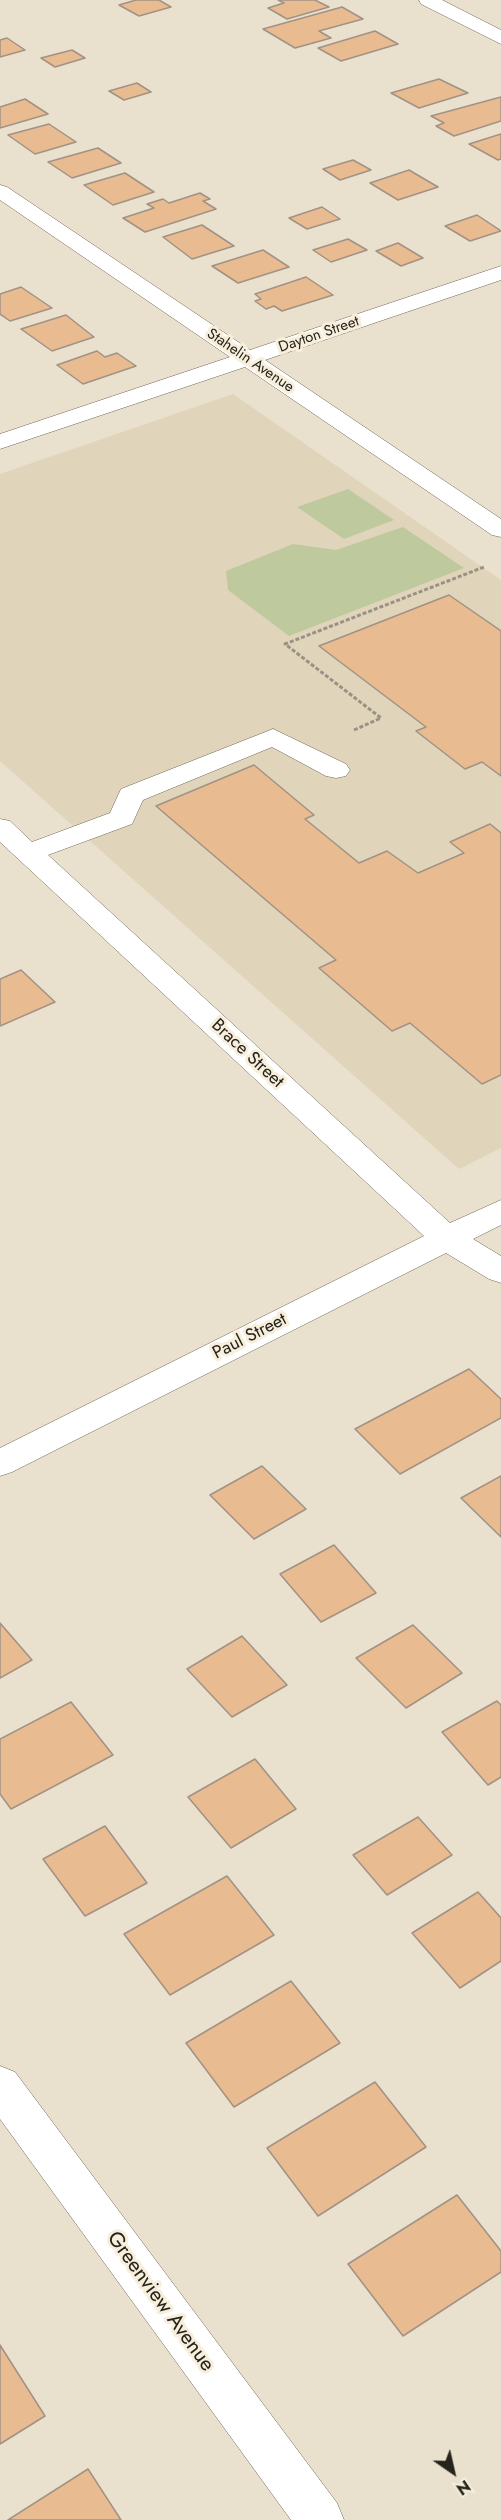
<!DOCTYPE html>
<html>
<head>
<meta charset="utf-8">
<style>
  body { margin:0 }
  #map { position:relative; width:501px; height:2520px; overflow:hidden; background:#eae0ce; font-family:Jost,sans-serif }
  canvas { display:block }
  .north { position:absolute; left:423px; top:2442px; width:60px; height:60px; -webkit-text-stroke:4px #f7eedb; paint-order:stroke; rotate:146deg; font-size:16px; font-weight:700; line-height:24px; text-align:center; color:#26231c }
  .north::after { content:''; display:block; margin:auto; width:21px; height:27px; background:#26231c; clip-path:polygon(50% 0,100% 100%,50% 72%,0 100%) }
</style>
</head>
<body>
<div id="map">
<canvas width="501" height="2520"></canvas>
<div class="north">N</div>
</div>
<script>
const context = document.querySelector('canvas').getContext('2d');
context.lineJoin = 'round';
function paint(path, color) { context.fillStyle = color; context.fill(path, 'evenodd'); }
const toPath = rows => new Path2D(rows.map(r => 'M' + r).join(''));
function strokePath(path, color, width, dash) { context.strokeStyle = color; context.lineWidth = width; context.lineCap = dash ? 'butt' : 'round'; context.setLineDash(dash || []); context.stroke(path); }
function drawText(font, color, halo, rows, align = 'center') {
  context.font = font + ' Jost,sans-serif'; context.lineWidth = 6; context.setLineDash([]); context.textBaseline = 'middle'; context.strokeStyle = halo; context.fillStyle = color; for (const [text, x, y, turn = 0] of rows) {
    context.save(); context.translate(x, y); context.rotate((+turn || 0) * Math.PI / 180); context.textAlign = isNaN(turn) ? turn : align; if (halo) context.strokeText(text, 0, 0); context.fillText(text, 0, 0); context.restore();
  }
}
paint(toPath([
  [233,394,501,580,501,1148,459,1169,0,761,0,474]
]), '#e0d4ba');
paint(toPath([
  [348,489,394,520,344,539,297,507],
  [403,527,464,568,289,636,228,590,226,571,293,544,336,550]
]), '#beca9e');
const building = toPath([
  [136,0,159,0,171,7,139,16,119,5,136,0],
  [278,0,315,0,329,7,287,19,268,8,284,3,278,0],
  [342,7,363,19,319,31,331,38,295,48,263,29,342,7],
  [375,31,398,44,341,61,318,48,375,31],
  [7,38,25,50,0,57,0,40,7,38],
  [72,50,85,58,55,67,41,58,72,50],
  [439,79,468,93,419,108,391,93,439,79],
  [137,83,151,92,124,100,109,91,137,83],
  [501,97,501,121,454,136,436,126,444,123,431,116,501,97],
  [25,99,48,114,0,128,0,107,25,99],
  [49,124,76,142,35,154,8,135,49,124],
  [501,134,501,159,498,160,469,144,501,134],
  [98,148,121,163,72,178,48,162,98,148],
  [353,160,371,170,340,180,323,169,353,160],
  [409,170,438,187,398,200,370,183,409,170],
  [125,173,154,192,113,205,84,185,125,173],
  [200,193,210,199,203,201,216,209,145,232,123,218,154,208,147,204,163,199,169,203,200,193],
  [322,207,340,219,307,229,289,218,322,207],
  [477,215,501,231,470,241,445,226,477,215],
  [202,225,234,246,192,259,163,237,202,225],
  [348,239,367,250,331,262,313,250,348,239],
  [398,243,423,258,401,266,376,251,398,243],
  [263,250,289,267,238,283,212,266,263,250],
  [306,277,333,295,282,311,274,306,266,309,255,301,261,299,255,294,306,277],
  [21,287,52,308,10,321,0,314,0,294,21,287],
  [66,315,94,337,52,351,21,329,66,315],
  [97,351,105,357,117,353,136,366,83,384,57,365,97,351],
  [449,595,501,631,501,776,482,762,465,769,416,731,426,727,319,646,449,595],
  [254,765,314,815,305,819,359,863,387,851,418,873,464,853,450,842,490,824,501,833,501,1075,482,1084,410,1023,392,1031,319,968,336,960,156,806,254,765],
  [21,970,55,1002,0,1026,0,979,21,970],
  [469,1369,501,1399,501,1418,400,1474,355,1429,469,1369],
  [262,1466,306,1509,254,1539,210,1495,262,1466],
  [501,1476,501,1537,461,1498,501,1476],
  [334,1545,376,1593,321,1622,280,1574,334,1545],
  [0,1623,32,1660,0,1678,0,1623],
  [413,1625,462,1673,406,1708,356,1658,413,1625],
  [242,1636,287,1685,232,1717,187,1669,242,1636],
  [497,1701,501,1705,501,1777,488,1785,442,1732,497,1701],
  [71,1702,113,1755,11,1809,0,1794,0,1739,71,1702],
  [255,1759,296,1809,231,1848,188,1797,255,1759],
  [418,1817,452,1855,387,1895,353,1855,418,1817],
  [105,1826,147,1883,85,1916,43,1859,105,1826],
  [227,1876,274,1935,170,1995,124,1934,227,1876],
  [478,1892,501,1918,501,1961,460,1988,412,1933,478,1892],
  [291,1981,340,2043,234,2107,186,2043,291,1981],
  [375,2082,426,2147,318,2216,267,2148,375,2082],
  [457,2195,501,2251,501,2272,403,2336,348,2264,457,2195],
  [0,2345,45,2416,0,2444,0,2345],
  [88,2469,121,2520,8,2520,88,2469]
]);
paint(building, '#e9bb90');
strokePath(building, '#a19285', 1.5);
const minor = toPath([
  [419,0,442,0,501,30,501,44,421,4,419,0],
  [0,185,7,187,250,350,501,266,501,280,265,360,501,519,501,537,492,535,245,367,0,449,0,434,230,357,0,200,0,185],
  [273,729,346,764,350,770,346,776,336,778,326,776,272,747,143,800,132,824,48,855,450,1223,501,1200,501,1225,473,1239,501,1256,501,1283,489,1279,446,1253,12,1472,0,1476,0,1448,424,1236,0,842,0,819,10,821,32,842,110,813,121,789,273,729],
  [0,2066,15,2072,337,2503,344,2520,291,2520,0,2119,0,2066]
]);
strokePath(minor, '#6f6757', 1);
strokePath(toPath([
  [354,730,381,718,285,644,484,567]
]), '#999284', 3, [4, 2]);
paint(minor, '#fff');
drawText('15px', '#26231c', '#f7eedb', [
  ["Dayton Street",319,335,-19],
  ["Stahelin Avenue",250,361,34]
]);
drawText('18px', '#26231c', '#f7eedb', [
  ["Brace Street",247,1054,43],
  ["Paul Street",250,1337,-27]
]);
drawText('21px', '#26231c', '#f7eedb', [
  ["Greenview Avenue",160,2302,54]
]);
</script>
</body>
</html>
